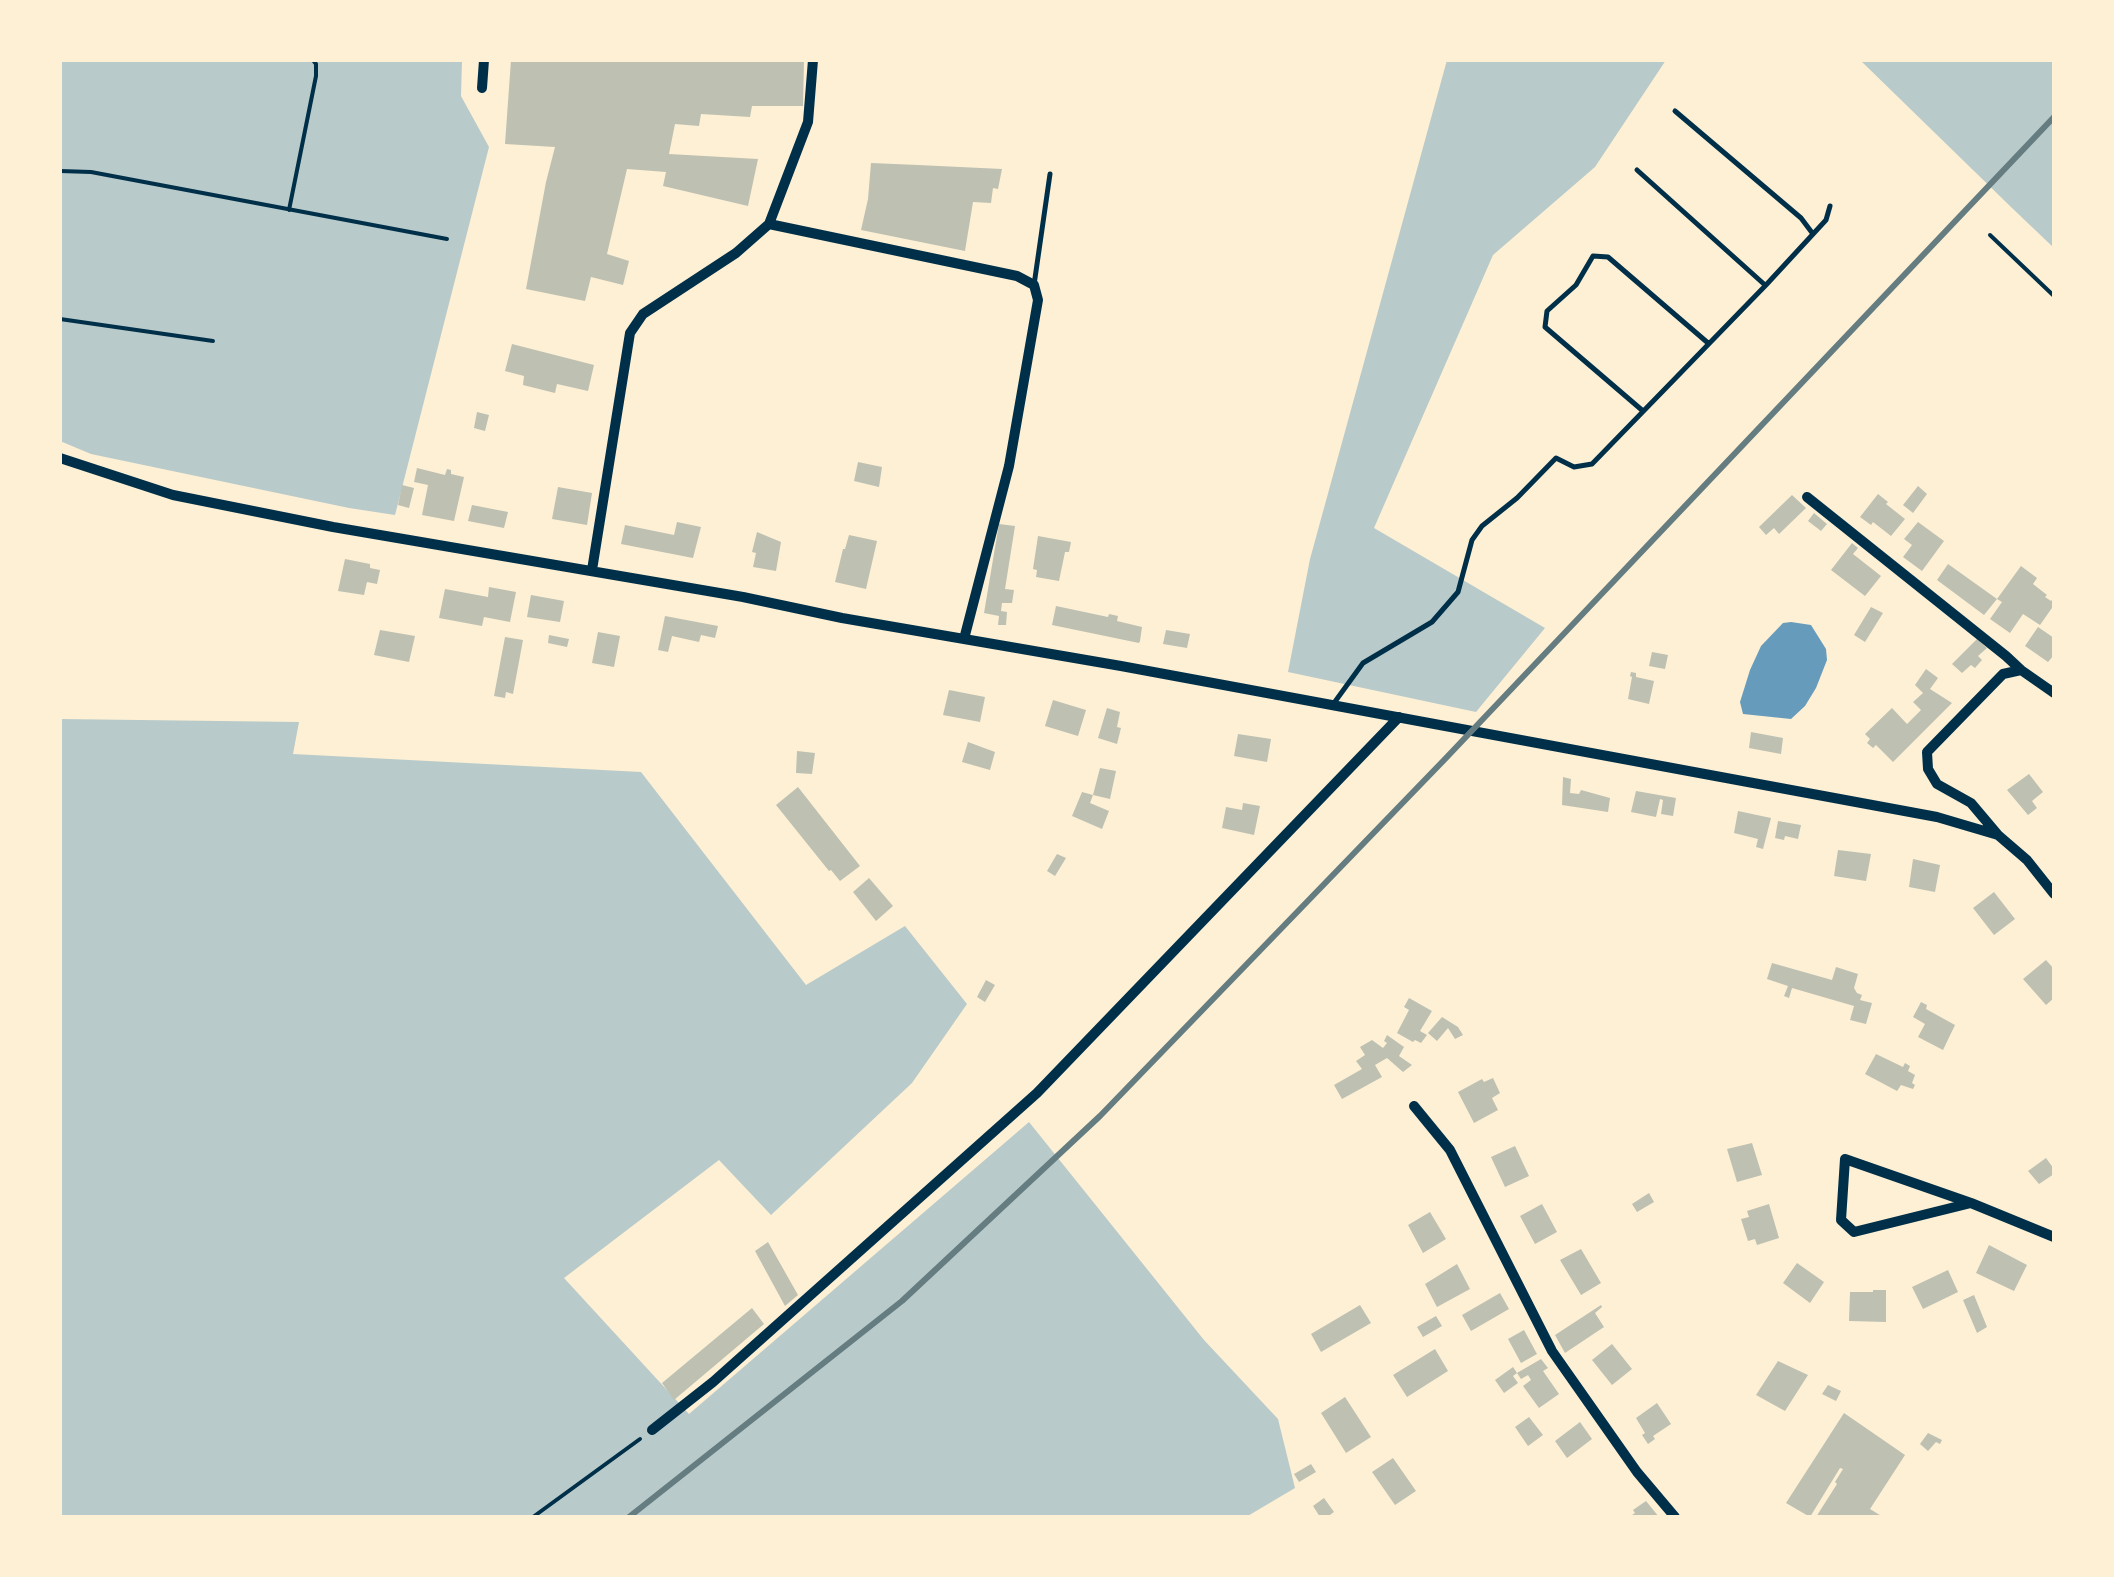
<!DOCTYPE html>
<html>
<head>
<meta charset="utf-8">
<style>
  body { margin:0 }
  #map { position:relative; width:2114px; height:1577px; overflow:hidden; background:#fdf0d5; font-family:"PT Sans Narrow",sans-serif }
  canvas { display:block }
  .frame { position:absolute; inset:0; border:62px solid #fdf0d5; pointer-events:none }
</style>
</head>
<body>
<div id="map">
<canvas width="2114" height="1577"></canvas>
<div class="frame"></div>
</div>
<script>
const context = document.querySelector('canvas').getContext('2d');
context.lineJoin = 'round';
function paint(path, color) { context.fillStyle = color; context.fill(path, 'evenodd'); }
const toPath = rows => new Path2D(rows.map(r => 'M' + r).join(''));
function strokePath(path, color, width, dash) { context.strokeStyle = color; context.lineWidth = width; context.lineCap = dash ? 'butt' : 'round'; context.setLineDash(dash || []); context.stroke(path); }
paint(toPath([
  [60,60,462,60,461,96,489,147,395,515,349,508,91,454,60,441],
  [1447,60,1666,60,1595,167,1493,255,1374,528,1545,628,1476,712,1288,672,1310,559],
  [1860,60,2054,60,2054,248,2011,207],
  [60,719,299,722,293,754,641,772,806,985,905,926,967,1004,912,1083,771,1215,719,1160,564,1278,689,1414,1029,1122,1204,1340,1278,1419,1295,1488,1246,1517,60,1517]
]), '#b9caca');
paint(toPath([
  [1791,622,1811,625,1826,649,1827,660,1816,688,1805,706,1791,719,1743,714,1740,702,1750,670,1761,646,1783,623]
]), '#669bbc');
paint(toPath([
  [511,60,804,60,803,106,752,106,750,117,701,114,699,126,675,124,669,154,758,159,748,206,663,186,666,172,627,169,607,254,629,261,623,285,591,277,585,301,526,289,546,182,555,147,505,144],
  [871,163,918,165,1002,169,998,189,993,188,991,203,973,202,965,251,861,230,868,199],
  [512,344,594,365,588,391,557,384,555,393,523,385,524,376,505,371],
  [477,412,489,415,485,431,474,428],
  [858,462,882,467,879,487,854,481],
  [417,468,445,475,447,469,451,470,451,474,464,477,454,521,422,515,428,485,414,482],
  [402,485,414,488,409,508,398,505],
  [1918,486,1927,494,1913,513,1903,505],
  [558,487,592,493,587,525,552,519],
  [1878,494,1888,502,1886,504,1905,519,1891,536,1873,522,1871,525,1860,517],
  [1792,495,1806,508,1779,534,1774,528,1766,535,1759,527],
  [472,505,508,512,504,528,468,521],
  [1814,513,1827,524,1821,531,1808,521],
  [677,522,701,527,693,558,621,544,625,525,674,535],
  [1918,522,1944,541,1922,571,1903,557,1912,545,1904,539],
  [999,524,1015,526,1005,589,1014,590,1012,603,1002,603,1001,611,1007,612,1006,625,998,625,999,616,984,613],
  [757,532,781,542,776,571,753,567,756,553,752,552],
  [849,535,877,541,866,589,835,582,843,549,845,549],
  [1038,536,1071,542,1069,552,1065,552,1059,581,1036,577,1037,570,1033,569],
  [1852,543,1858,548,1853,554,1881,576,1865,596,1831,570],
  [345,559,370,564,370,568,380,570,377,584,367,582,364,595,338,591],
  [1948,564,1997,599,1984,615,1937,580],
  [2021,566,2037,578,2033,584,2047,595,2045,597,2051,601,2054,597,2054,605,2040,625,2023,614,2010,633,1990,619,2002,602,1997,599],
  [489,587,516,592,510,622,484,617,482,626,439,618,445,589,488,597],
  [531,595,564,601,560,622,527,617],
  [1056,606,1108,617,1109,614,1118,616,1117,621,1142,627,1140,641,1139,643,1052,625],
  [1871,607,1883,613,1865,642,1854,635],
  [665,616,718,626,715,638,701,635,699,642,672,636,668,652,658,650],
  [2038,627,2054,638,2054,655,2048,662,2025,646],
  [380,630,415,636,409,662,374,655],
  [1166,630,1190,634,1187,648,1163,644],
  [598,632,620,636,614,667,592,663],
  [549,635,569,639,567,647,548,643],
  [505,637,523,640,513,694,506,692,505,698,494,696],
  [1977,639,1987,648,1978,656,1982,660,1975,668,1971,665,1962,673,1952,664],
  [1652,652,1668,655,1665,669,1649,666],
  [1926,669,1938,678,1930,689,1952,703,1893,762,1876,745,1873,748,1867,743,1870,739,1865,734,1892,708,1907,724,1921,710,1913,702,1923,693,1915,685],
  [1631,672,1636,673,1636,677,1654,681,1649,704,1628,699,1632,677,1630,676],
  [949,690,985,697,980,722,943,715],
  [1053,700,1086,710,1078,736,1045,726],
  [1107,708,1120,712,1117,727,1121,728,1117,744,1098,738],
  [1751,732,1783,738,1781,754,1749,748],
  [1238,734,1271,739,1267,762,1234,756],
  [968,742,995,752,990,770,962,762],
  [797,751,815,753,812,774,796,773],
  [1100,768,1116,771,1110,799,1093,795],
  [2029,774,2043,792,2032,801,2037,808,2028,815,2007,790],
  [1563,777,1571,779,1570,793,1579,794,1581,790,1610,798,1608,812,1562,805],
  [798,787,860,866,840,881,831,870,829,871,776,805],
  [1636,791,1676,798,1673,816,1661,814,1663,800,1660,799,1656,817,1631,812],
  [1082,792,1093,795,1090,803,1109,811,1102,829,1072,816],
  [1243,803,1260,806,1254,835,1222,828,1226,807,1242,810],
  [1738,811,1771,818,1763,849,1756,847,1758,839,1734,833],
  [1778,821,1801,825,1798,839,1785,836,1784,840,1775,838],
  [1838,850,1871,854,1866,881,1834,876],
  [1057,854,1066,858,1055,876,1047,871],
  [1913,859,1940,865,1935,892,1909,887],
  [869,878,893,906,876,921,853,892],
  [1994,892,2015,919,1994,935,1973,908],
  [2046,960,2054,969,2054,998,2046,1005,2023,979],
  [1772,963,1832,980,1836,967,1858,974,1854,988,1857,993,1862,995,1860,1000,1872,1003,1866,1024,1850,1020,1854,1006,1792,988,1789,998,1784,996,1788,986,1767,979],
  [986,980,995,985,985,1002,977,997],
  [1409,998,1432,1011,1420,1031,1427,1035,1421,1043,1415,1040,1413,1042,1397,1033,1409,1010,1404,1007],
  [1921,1002,1927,1005,1926,1009,1955,1025,1943,1050,1918,1037,1925,1024,1913,1017],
  [1442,1017,1458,1027,1463,1035,1455,1039,1448,1028,1437,1041,1428,1033],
  [1387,1035,1404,1047,1399,1056,1412,1065,1403,1072,1387,1058,1375,1065,1382,1077,1342,1099,1334,1085,1362,1069,1356,1061,1365,1055,1360,1047,1372,1040,1383,1048,1387,1043,1384,1041],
  [1876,1054,1903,1067,1905,1063,1910,1066,1908,1071,1915,1075,1912,1083,1915,1085,1913,1089,1901,1085,1897,1091,1865,1074],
  [1493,1078,1500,1093,1492,1098,1498,1110,1474,1123,1458,1092,1482,1079,1484,1082],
  [1752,1143,1762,1175,1737,1182,1727,1149],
  [1515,1146,1529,1176,1505,1187,1491,1157],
  [2046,1158,2054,1169,2054,1174,2039,1184,2028,1171],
  [1649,1193,1654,1202,1637,1212,1632,1204],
  [1542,1204,1557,1232,1535,1244,1520,1216],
  [1769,1204,1779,1238,1757,1245,1755,1239,1748,1241,1741,1219,1749,1217,1747,1211],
  [1430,1212,1446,1239,1423,1253,1408,1225],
  [768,1242,798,1295,785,1306,755,1251],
  [1989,1245,2027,1265,2014,1291,1976,1273],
  [1581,1249,1601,1283,1581,1295,1560,1260],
  [1797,1263,1824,1282,1810,1303,1783,1283],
  [1457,1264,1470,1289,1437,1307,1425,1284],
  [1948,1270,1958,1292,1923,1309,1912,1287],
  [1873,1290,1886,1290,1886,1322,1849,1321,1850,1292,1873,1292],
  [1500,1293,1509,1309,1471,1331,1462,1315],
  [1974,1295,1987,1327,1977,1333,1963,1300],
  [1360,1305,1371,1323,1321,1352,1311,1334],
  [1601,1305,1602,1307,1595,1313,1604,1327,1565,1353,1555,1335],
  [752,1308,764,1324,674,1400,662,1383],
  [1436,1316,1442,1326,1423,1337,1417,1327],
  [1524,1330,1537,1354,1521,1363,1508,1339],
  [1612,1344,1632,1369,1612,1385,1592,1360],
  [1435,1349,1448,1371,1407,1397,1393,1375],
  [1541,1359,1548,1368,1543,1371,1559,1394,1539,1408,1523,1386,1531,1380,1528,1375,1521,1379,1517,1373],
  [1778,1361,1808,1375,1785,1411,1756,1395],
  [1513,1367,1517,1373,1513,1376,1518,1383,1504,1393,1495,1380],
  [1828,1385,1841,1391,1836,1401,1822,1394],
  [1345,1397,1371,1437,1346,1453,1321,1413],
  [1657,1403,1671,1424,1653,1436,1655,1439,1648,1444,1642,1435,1645,1433,1636,1418],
  [1844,1413,1905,1455,1870,1509,1883,1517,1816,1517,1837,1484,1835,1482,1843,1469,1840,1468,1810,1517,1786,1503],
  [1529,1417,1543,1435,1528,1446,1515,1427],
  [1580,1422,1592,1439,1567,1458,1555,1441],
  [1928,1433,1942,1440,1940,1444,1936,1442,1928,1451,1920,1444],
  [1393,1458,1416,1491,1395,1505,1372,1472],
  [1311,1464,1316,1472,1299,1482,1294,1474],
  [1324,1498,1334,1512,1327,1517,1320,1517,1313,1506],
  [1646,1501,1659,1517,1629,1517,1635,1513,1633,1510]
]), '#bec0b2');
strokePath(toPath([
  [60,171,91,172,447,239],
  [289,210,316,76,316,64,313,60],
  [1990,235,2054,296],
  [60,319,213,341],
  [533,1517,640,1439]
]), '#003049', 4);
strokePath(toPath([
  [1675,111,1801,218,1813,234],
  [1637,170,1765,285],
  [1034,285,1050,174],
  [1643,411,1545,327,1547,311,1576,285,1593,256,1608,257,1708,343],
  [1334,703,1363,663,1432,622,1458,592,1472,540,1482,526,1517,498,1556,458,1574,467,1592,464,1766,285,1826,220,1830,206]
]), '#003049', 5);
strokePath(toPath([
  [482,88,484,60],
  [769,224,808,122,813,60],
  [60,458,173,495,333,527,743,597,842,618,1121,666,1937,817,1998,835,2027,860,2054,894],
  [1807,497,2006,656,2021,670],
  [592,570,630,333,643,314,736,253,769,224,1017,276,1034,285,1038,300,1009,466,964,639],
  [1998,835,1971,803,1937,784,1928,769,1927,752,2003,674,2021,670,2054,693],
  [1414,1106,1450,1150,1552,1351,1637,1472,1675,1517],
  [1971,1203,1854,1232,1841,1220,1845,1159,1971,1203,2054,1237],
  [652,1430,713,1382,1037,1093,1399,717]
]), '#003049', 10);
strokePath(toPath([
  [629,1517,902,1301,1100,1116,1446,758,2054,117]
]), '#657d81', 6);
</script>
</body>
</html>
